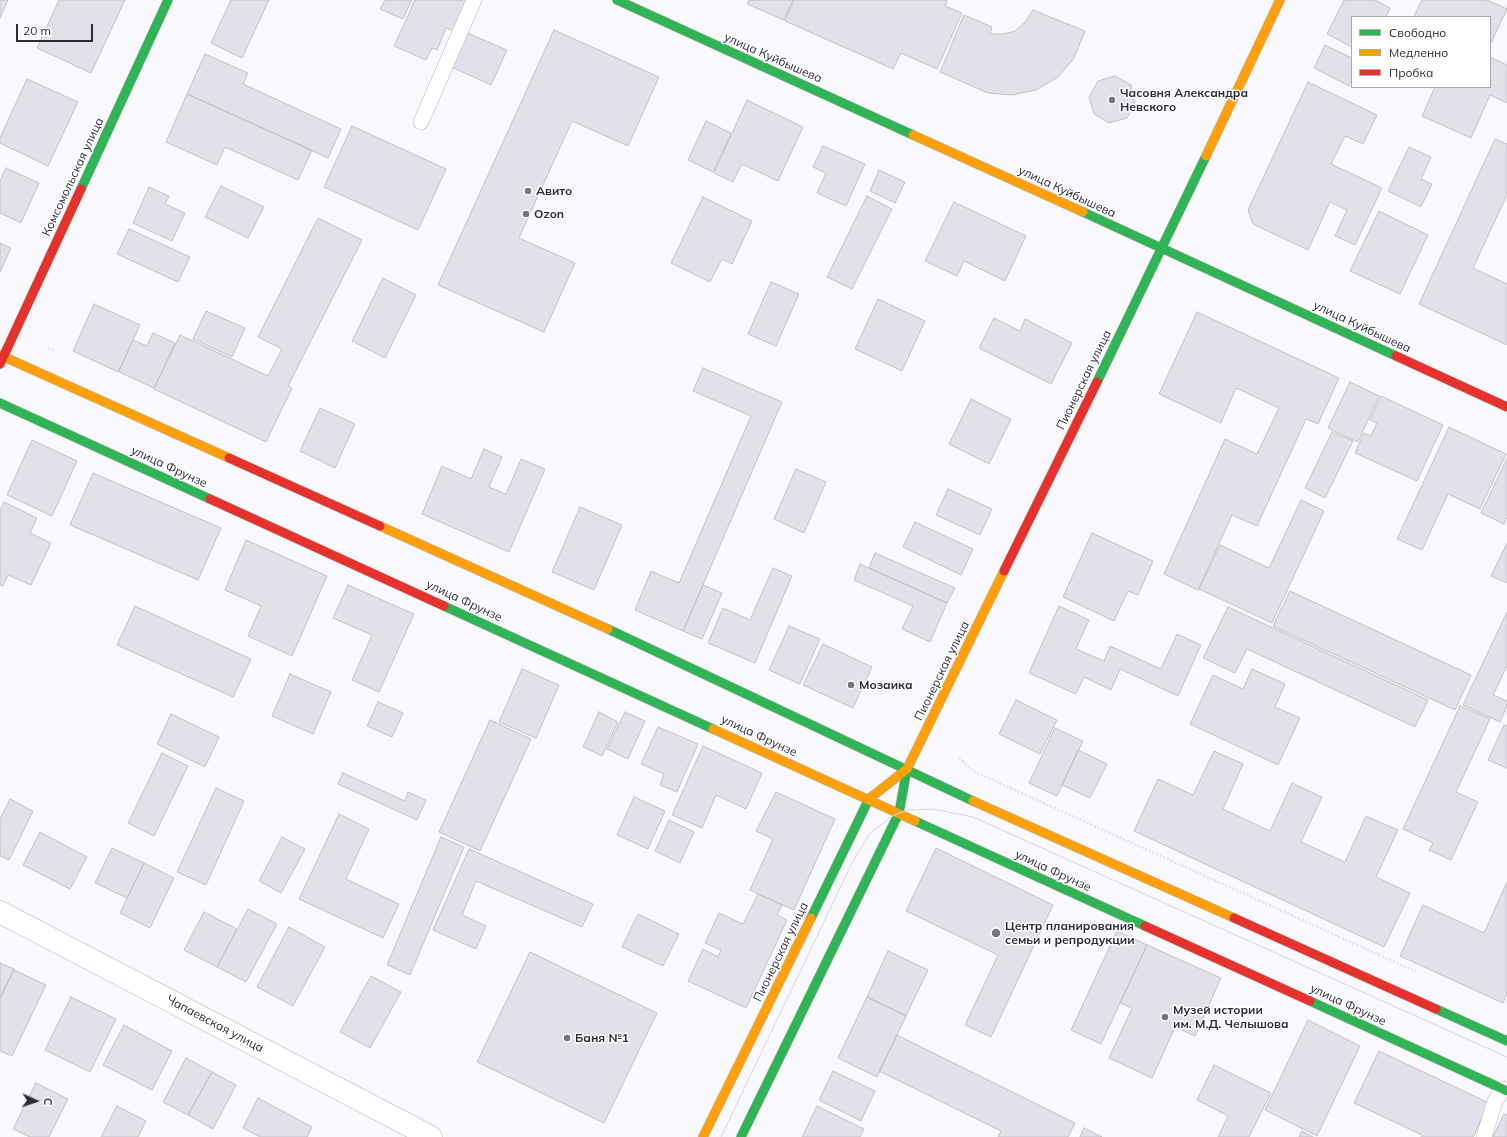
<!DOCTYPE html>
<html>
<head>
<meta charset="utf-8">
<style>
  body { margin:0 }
  #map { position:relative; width:1507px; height:1137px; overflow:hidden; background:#f9f8fc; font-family:Mulish,sans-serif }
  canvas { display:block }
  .legend { position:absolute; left:1351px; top:16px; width:140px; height:72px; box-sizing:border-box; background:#fff; border:1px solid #abaaaf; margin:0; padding:5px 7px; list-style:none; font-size:12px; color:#2e2b38 }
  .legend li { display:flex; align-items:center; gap:8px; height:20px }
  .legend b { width:20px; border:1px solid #abaaaf }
  .north { position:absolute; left:16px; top:1081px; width:40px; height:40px; -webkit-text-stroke:3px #fff; paint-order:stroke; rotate:93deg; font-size:11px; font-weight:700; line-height:16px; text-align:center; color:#2e2b38 }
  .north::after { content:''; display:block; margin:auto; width:14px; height:18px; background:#2e2b38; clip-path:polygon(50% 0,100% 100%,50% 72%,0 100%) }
  .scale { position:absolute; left:16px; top:24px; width:77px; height:18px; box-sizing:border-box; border:2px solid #2e2b38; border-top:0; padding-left:5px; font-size:12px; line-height:14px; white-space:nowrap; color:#2e2b38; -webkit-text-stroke:3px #fff; paint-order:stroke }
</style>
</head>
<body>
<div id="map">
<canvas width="1507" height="1137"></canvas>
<ul class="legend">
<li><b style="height:5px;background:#30b455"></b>Свободно</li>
<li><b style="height:5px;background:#ff9f0a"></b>Медленно</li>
<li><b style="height:5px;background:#e5322d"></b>Пробка</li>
</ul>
<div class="north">С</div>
<div class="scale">20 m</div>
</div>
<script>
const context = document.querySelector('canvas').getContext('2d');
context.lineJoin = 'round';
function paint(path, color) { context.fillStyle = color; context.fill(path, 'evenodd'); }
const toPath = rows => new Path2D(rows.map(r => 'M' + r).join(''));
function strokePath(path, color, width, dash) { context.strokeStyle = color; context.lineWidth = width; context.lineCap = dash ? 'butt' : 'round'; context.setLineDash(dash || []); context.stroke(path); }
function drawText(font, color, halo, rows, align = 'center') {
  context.font = font + ' Mulish,sans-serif'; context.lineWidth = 3; context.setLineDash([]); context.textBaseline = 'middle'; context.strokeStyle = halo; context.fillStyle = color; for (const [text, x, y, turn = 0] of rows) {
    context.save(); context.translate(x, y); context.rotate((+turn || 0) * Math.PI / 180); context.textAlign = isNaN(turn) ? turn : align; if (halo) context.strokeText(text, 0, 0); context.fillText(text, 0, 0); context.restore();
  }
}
const building = toPath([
  [0,0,8,0,0,18,0,0],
  [59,0,125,0,91,73,37,48,59,0],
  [231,0,269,0,242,58,211,43,231,0],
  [385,0,412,0,403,19,380,9,385,0],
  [415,0,468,0,454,31,446,28,437,50,432,48,426,60,394,46,415,0],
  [749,0,793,0,784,20,747,4,749,0],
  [794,0,947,0,945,6,962,13,937,69,901,53,893,69,785,21,794,0],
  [1344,0,1375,0,1390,8,1386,17,1352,17,1352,47,1327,34,1344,0],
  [1422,0,1487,0,1507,9,1490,45,1490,17,1416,17,1414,16,1422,0],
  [1033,10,1085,31,1074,58,1058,77,1036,90,1012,95,988,93,940,72,964,15,992,27,990,34,1004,34,1015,31,1025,22,1033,10],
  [554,30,659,77,628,146,572,121,519,238,575,263,544,332,438,285,554,30],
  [465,32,507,50,491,85,449,66,465,32],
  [1325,45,1352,58,1352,79,1349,86,1314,68,1325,45],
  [205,54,248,73,243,84,341,129,328,158,187,94,205,54],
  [1490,57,1507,65,1507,103,1490,95,1471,138,1422,116,1435,87,1490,87,1490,57],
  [1115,76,1131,85,1135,103,1127,118,1109,123,1094,114,1089,97,1098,81,1115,76],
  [27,79,78,102,48,166,0,143,0,138,27,79],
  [1308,82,1377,115,1363,144,1345,136,1331,164,1382,188,1355,245,1335,236,1347,210,1330,202,1308,250,1253,224,1248,210,1308,82],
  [187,94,312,150,298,180,225,147,217,165,166,142,187,94],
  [747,100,803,127,778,181,742,164,733,182,714,173,747,100],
  [706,121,731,133,713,172,688,160,706,121],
  [352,126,446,169,418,230,324,187,352,126],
  [1495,139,1507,144,1507,195,1473,268,1507,284,1507,345,1419,304,1495,139],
  [823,146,865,164,846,206,817,193,826,173,813,167,823,146],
  [1409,147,1431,157,1421,179,1432,184,1421,207,1388,191,1409,147],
  [6,168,39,183,21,223,0,213,0,181,6,168],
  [879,170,905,182,895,203,870,191,879,170],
  [221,186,264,207,248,238,205,217,221,186],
  [149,187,169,196,165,204,185,213,172,241,133,223,149,187],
  [867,196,892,209,852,289,827,277,867,196],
  [703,197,752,221,732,264,722,259,710,282,671,263,703,197],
  [954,202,1026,236,1005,281,964,261,957,276,925,261,954,202],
  [1379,211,1428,235,1400,294,1350,271,1379,211],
  [318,218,362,240,288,386,292,388,266,442,154,389,180,335,268,376,282,349,258,337,318,218],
  [129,229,190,257,178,282,117,254,129,229],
  [0,243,11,248,0,272,0,243],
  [383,278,416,295,385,358,352,341,383,278],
  [771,282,799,294,776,346,748,334,771,282],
  [878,299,925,321,902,371,855,349,878,299],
  [94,304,140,325,118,372,73,351,94,304],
  [206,311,245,328,232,357,193,339,206,311],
  [1197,312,1339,378,1318,424,1306,419,1257,526,1232,515,1198,590,1164,574,1225,439,1257,454,1279,408,1236,388,1221,423,1159,394,1197,312],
  [994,318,1020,331,1025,319,1072,343,1051,384,979,348,994,318],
  [153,333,175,343,154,388,119,372,133,340,147,346,153,333],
  [703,368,782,402,683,631,635,610,651,571,679,583,751,416,693,391,703,368],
  [1350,382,1379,396,1358,442,1328,428,1350,382],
  [1381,396,1443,425,1417,481,1355,453,1364,433,1371,436,1377,423,1370,420,1381,396],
  [971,399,1011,419,989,464,949,444,971,399],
  [320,408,355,424,335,468,300,451,320,408],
  [1449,427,1506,454,1480,509,1448,494,1422,550,1397,539,1449,427],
  [1332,432,1353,441,1325,498,1305,488,1332,432],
  [32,440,77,461,52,516,7,495,32,440],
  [484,449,502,457,489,487,506,494,521,459,545,469,509,552,422,514,442,466,471,479,484,449],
  [1507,458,1507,517,1504,524,1481,513,1507,458],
  [796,469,826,482,804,533,774,519,796,469],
  [93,473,221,528,198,580,70,525,93,473],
  [948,489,992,509,980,535,936,515,948,489],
  [1301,500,1324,511,1272,623,1199,589,1220,545,1269,568,1301,500],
  [4,502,37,518,30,533,51,543,31,585,8,575,3,586,0,585,0,510,4,502],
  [580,507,622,525,594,590,552,572,580,507],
  [915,522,973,549,961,575,903,547,915,522],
  [1092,533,1153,561,1138,595,1128,591,1114,621,1063,597,1092,533],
  [246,540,327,576,292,656,248,636,261,606,225,590,246,540],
  [1507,543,1507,583,1491,576,1507,543],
  [875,553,955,588,947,603,869,568,875,553],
  [860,564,947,603,930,642,902,629,913,606,854,580,860,564],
  [773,568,792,576,755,663,708,643,723,608,750,620,773,568],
  [348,585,414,614,379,692,352,680,372,635,333,618,348,585],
  [703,585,722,593,702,639,683,631,703,585],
  [1290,591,1471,675,1455,710,1273,626,1290,591],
  [135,606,251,659,233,697,117,645,135,606],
  [1059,606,1089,620,1076,649,1104,661,1110,646,1161,669,1177,634,1201,645,1178,696,1120,669,1111,690,1084,677,1076,694,1029,673,1059,606],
  [1228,607,1428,700,1415,727,1247,649,1235,673,1203,658,1228,607],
  [1507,612,1507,666,1493,695,1507,701,1507,706,1500,722,1463,705,1507,612],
  [789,626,820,639,800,684,769,670,789,626],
  [823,644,872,667,853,708,803,685,823,644],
  [522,669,559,685,536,738,499,722,522,669],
  [1252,669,1285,684,1275,707,1300,718,1278,765,1190,724,1213,675,1243,689,1252,669],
  [290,674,331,692,313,734,272,716,290,674],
  [1016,700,1057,720,1040,754,999,734,1016,700],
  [378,702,403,713,392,737,367,726,378,702],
  [1460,706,1490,719,1456,792,1478,802,1451,860,1429,850,1433,843,1403,829,1460,706],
  [599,712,618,722,602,756,583,747,599,712],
  [625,712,645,721,628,759,607,749,625,712],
  [171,714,219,737,205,767,157,744,171,714],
  [490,720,531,739,480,851,439,832,490,720],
  [1504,725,1507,726,1507,768,1488,760,1504,725],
  [658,727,698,744,677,792,660,785,664,774,641,764,658,727],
  [1055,728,1083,741,1057,796,1029,783,1055,728],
  [703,746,762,773,746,809,716,795,702,828,672,815,703,746],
  [1078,750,1107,764,1090,798,1062,785,1078,750],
  [1214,751,1243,764,1223,809,1270,831,1292,783,1322,797,1301,842,1345,862,1366,816,1398,830,1376,877,1410,893,1384,947,1134,831,1158,779,1193,795,1214,751],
  [162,753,188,766,154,836,128,823,162,753],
  [343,773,405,801,408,792,426,800,417,820,338,784,343,773],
  [216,788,244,801,206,885,177,872,216,788],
  [776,792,835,819,794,910,750,890,773,839,756,831,776,792],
  [634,797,665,811,648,849,617,835,634,797],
  [10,799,33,811,9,860,0,856,0,819,10,799],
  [339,814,369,829,346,879,399,904,383,938,299,899,339,814],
  [669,820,694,832,680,863,655,851,669,820],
  [40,832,87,857,70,889,23,865,40,832],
  [282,837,305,849,281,893,259,881,282,837],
  [441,837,464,847,410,975,387,965,441,837],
  [112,848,144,863,127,898,95,883,112,848],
  [936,848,1053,905,991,1037,965,1025,998,955,906,911,936,848],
  [469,849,593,904,582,927,476,881,462,915,486,926,476,949,433,930,469,849],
  [144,863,174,878,150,928,120,913,144,863],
  [1507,882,1507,994,1503,1003,1400,956,1423,905,1484,933,1507,882],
  [758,894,782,905,777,915,787,920,746,1008,688,981,703,949,718,957,721,950,705,943,719,913,743,924,758,894],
  [248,909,277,924,246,982,217,967,248,909],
  [204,912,237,929,217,967,184,950,204,912],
  [638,914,679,934,663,966,622,947,638,914],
  [289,927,325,947,293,1006,257,987,289,927],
  [1117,931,1147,945,1101,1044,1071,1030,1117,931],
  [1147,945,1221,978,1195,1036,1175,1027,1152,1078,1109,1058,1132,1008,1120,1003,1147,945],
  [888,951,928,970,906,1016,867,997,888,951],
  [530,952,657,1013,604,1123,477,1062,530,952],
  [0,963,14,969,0,998,0,963],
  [14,970,46,985,12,1056,0,1051,0,999,14,970],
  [371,976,401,992,370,1048,340,1032,371,976],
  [71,997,116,1019,90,1072,45,1050,71,997],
  [867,997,906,1016,877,1077,838,1058,867,997],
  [1308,1020,1360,1046,1317,1136,1265,1110,1308,1020],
  [124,1025,172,1051,152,1090,103,1065,124,1025],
  [897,1035,1075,1123,1068,1137,998,1137,1001,1131,879,1071,897,1035],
  [1379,1051,1489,1103,1473,1137,1421,1137,1422,1135,1354,1103,1379,1051],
  [186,1058,212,1072,188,1115,163,1102,186,1058],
  [1214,1065,1271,1093,1249,1137,1218,1137,1228,1116,1197,1100,1214,1065],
  [833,1071,875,1091,861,1121,819,1100,833,1071],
  [212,1072,236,1085,213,1129,188,1115,212,1072],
  [36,1083,68,1099,49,1137,30,1137,13,1129,36,1083],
  [258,1098,312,1127,307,1137,260,1137,243,1128,258,1098],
  [117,1106,146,1121,138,1137,101,1137,117,1106],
  [817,1106,864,1129,860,1137,802,1137,817,1106],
  [1504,1114,1507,1115,1507,1137,1493,1137,1504,1114],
  [1084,1128,1102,1137,1080,1137,1084,1128],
  [1302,1131,1313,1137,1299,1137,1302,1131]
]);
paint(building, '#e2e0e9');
strokePath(building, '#c3c0c8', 1);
const lane = toPath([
  [421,122,474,0],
  [1484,1137,1495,1101,1503,1089]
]);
const street = toPath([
  [0,912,431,1137]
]);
const fast = toPath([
  [617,0,913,135],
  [81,189,168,0],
  [1083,212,1396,356],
  [1097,382,1206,156],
  [0,403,210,499],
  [444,606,713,729],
  [608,629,973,801],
  [899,813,907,769],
  [915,821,1145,926],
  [811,918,869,799],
  [1310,1001,1507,1091],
  [1436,1009,1507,1041],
  [741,1137,899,813]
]);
const slow = toPath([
  [913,135,1083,212],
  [1206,156,1280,0],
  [0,355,229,458],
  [380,526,608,629],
  [713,729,915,821],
  [907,769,1004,571],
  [869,799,907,769],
  [973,801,1234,918],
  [703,1137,811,918]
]);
const jam = toPath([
  [1396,356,1507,407],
  [0,364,81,189],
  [229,458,380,526],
  [210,499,444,606],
  [1004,571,1097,382],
  [1234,918,1436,1009],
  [1145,926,1310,1001]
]);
strokePath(lane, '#b6b4bc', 16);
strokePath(street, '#b6b4bc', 23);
strokePath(fast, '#b6b4bc', 10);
strokePath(slow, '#b6b4bc', 10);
strokePath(jam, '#b6b4bc', 10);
strokePath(toPath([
  [48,348,54,350],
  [959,758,973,771,1417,972]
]), '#e3e2e4', 2.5, [2, 2]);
strokePath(lane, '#fefeff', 15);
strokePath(street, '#fefeff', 22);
strokePath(fast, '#30b455', 9);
strokePath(slow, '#ff9f0a', 9);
strokePath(jam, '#e5322d', 9);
strokePath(toPath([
  [721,1137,852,863,870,833,891,817,899,813,909,810,933,809,973,817,1507,1057]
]), '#d8d7d9', 1);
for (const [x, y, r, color] of [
  [1112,100,4,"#75737d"],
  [528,191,4,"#75737d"],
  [526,214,4,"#75737d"],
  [851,685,4,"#75737d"],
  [996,933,5,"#75737d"],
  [1165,1017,4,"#75737d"],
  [567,1038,4,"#75737d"]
]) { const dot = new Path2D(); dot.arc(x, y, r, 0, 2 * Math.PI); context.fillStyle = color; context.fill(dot); strokePath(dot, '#fff', 1.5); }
drawText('12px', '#2e2b38', '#fff', [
  ["улица Куйбышева",773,58,24],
  ["Комсомольская улица",73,177,-65],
  ["улица Куйбышева",1067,192,25],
  ["улица Куйбышева",1362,327,25],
  ["Пионерская улица",1084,380,-64],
  ["улица Фрунзе",169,467,25],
  ["улица Фрунзе",464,601,25],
  ["Пионерская улица",942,671,-64],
  ["улица Фрунзе",759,736,25],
  ["улица Фрунзе",1053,871,25],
  ["Пионерская улица",781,952,-64],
  ["улица Фрунзе",1348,1005,25],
  ["Чапаевская улица",215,1024,28]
]);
drawText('bold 12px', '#2e2b38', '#fff', [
  ["Часовня Александра",1120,93],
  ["Невского",1120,107],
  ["Авито",536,191],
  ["Ozon",534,214],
  ["Мозаика",859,685],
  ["Центр планирования",1005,926],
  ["семьи и репродукции",1005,940],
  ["Музей истории",1173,1010],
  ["им. М.Д. Челышова",1173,1024],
  ["Баня №1",575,1038]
], 'left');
</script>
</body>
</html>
